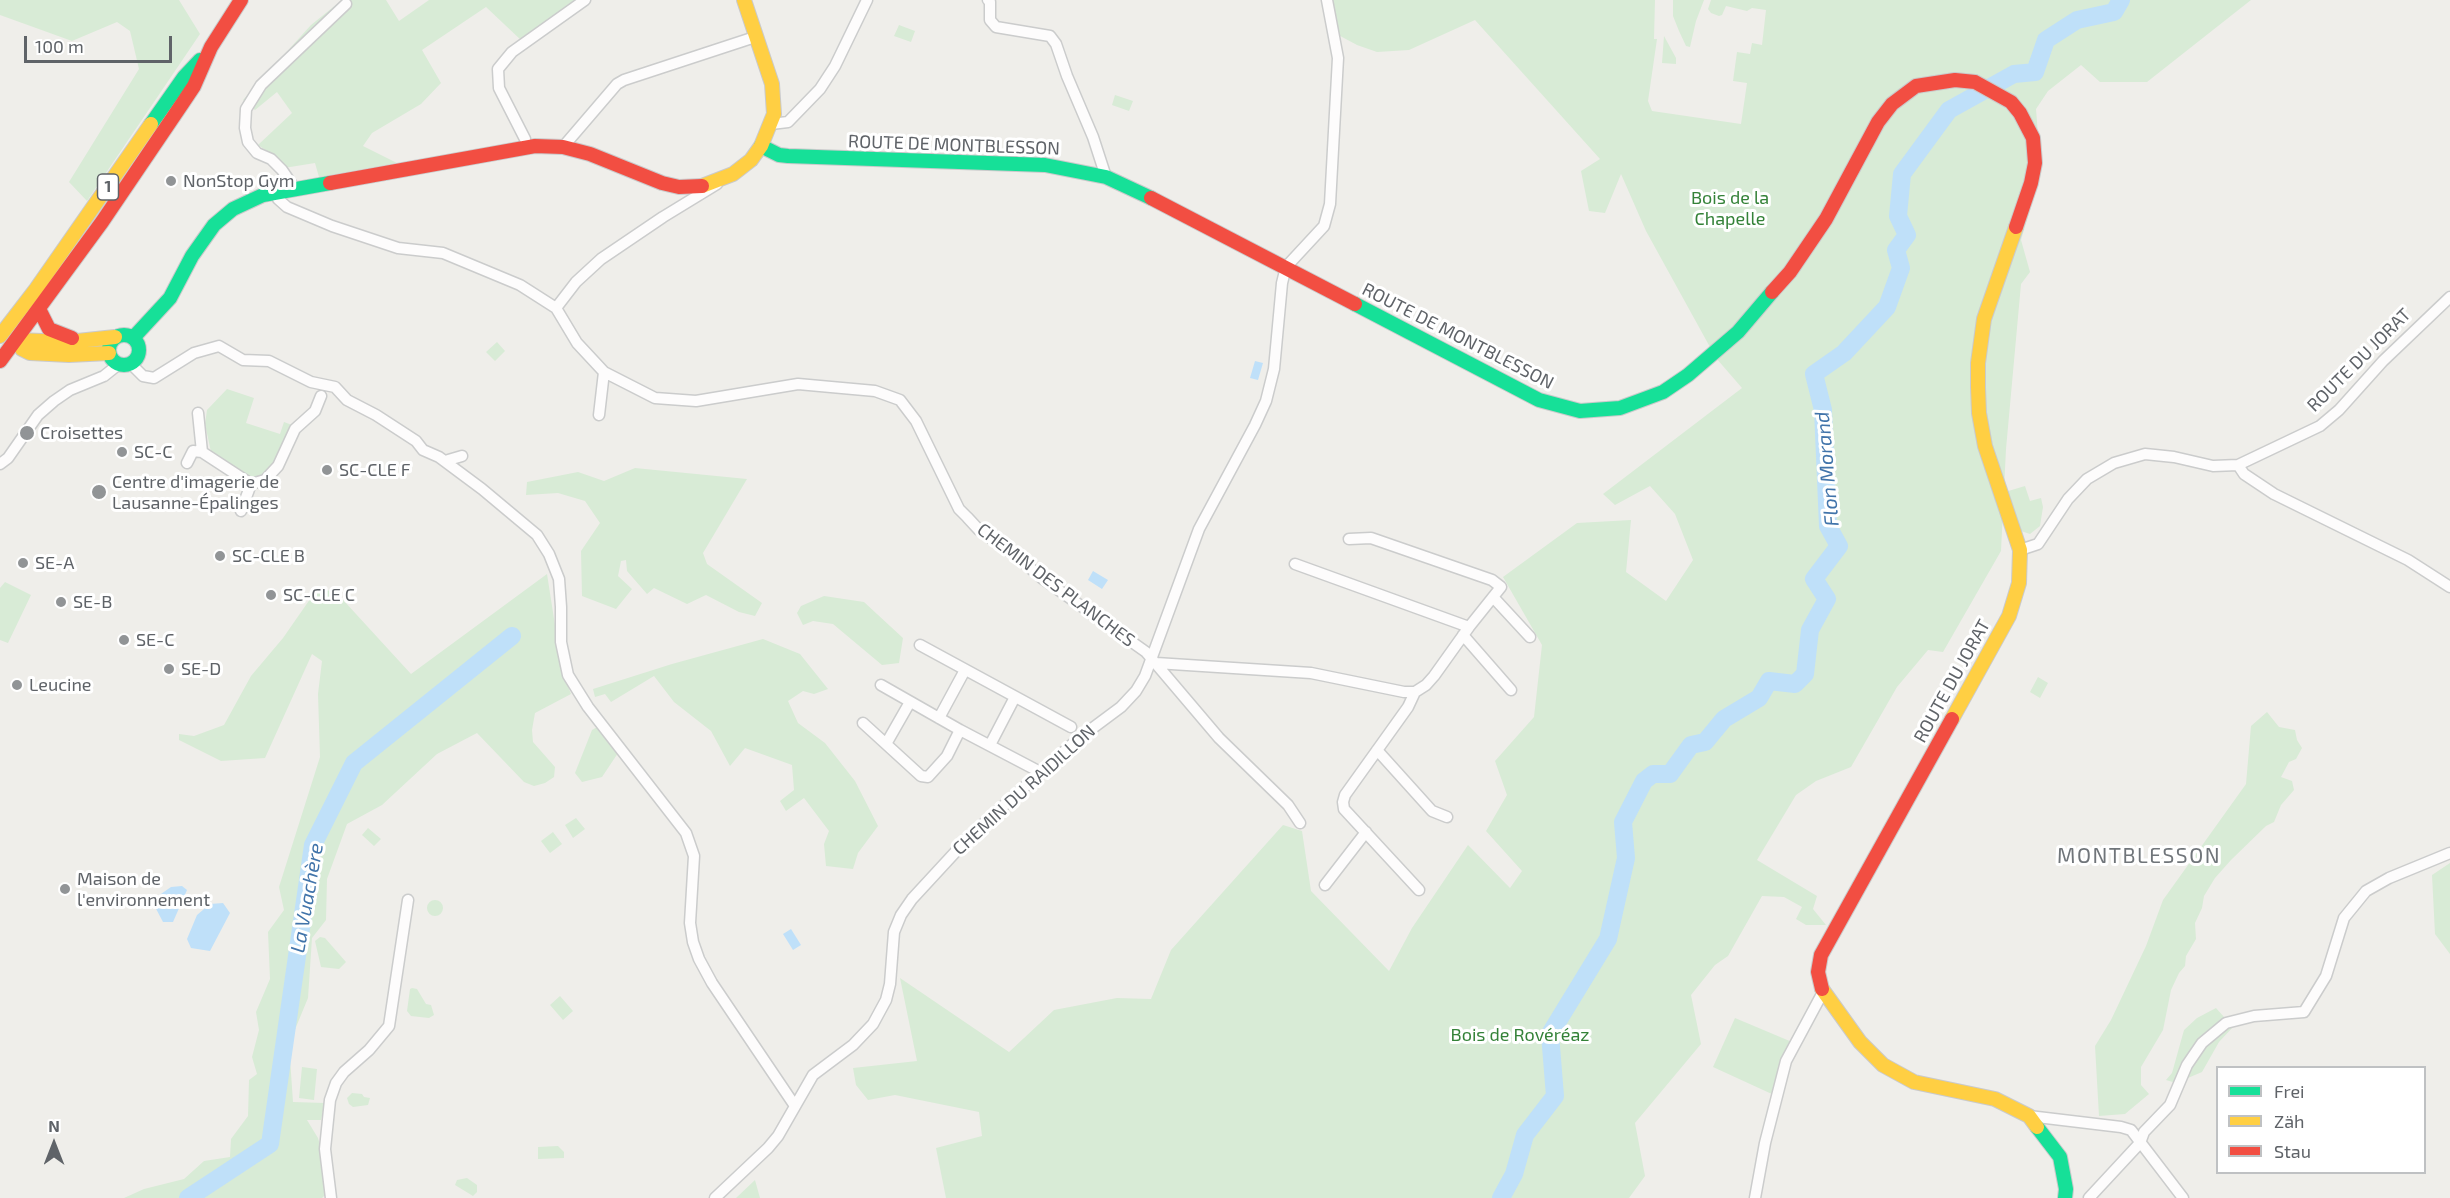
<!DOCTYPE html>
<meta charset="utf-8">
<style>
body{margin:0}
#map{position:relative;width:2450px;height:1198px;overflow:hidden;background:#efeeea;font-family:"Exo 2",sans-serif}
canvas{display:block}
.legend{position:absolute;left:2216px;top:1066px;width:210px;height:108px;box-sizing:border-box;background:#fff;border:2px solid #bfc1c3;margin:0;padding:8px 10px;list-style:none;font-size:18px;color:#5f6368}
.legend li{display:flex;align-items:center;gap:12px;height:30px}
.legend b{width:30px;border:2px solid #bfc1c3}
.north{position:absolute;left:24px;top:1114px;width:60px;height:60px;-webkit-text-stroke:4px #fff;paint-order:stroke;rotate:0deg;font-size:16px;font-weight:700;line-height:24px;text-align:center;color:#5f6368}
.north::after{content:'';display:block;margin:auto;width:21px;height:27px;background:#5f6368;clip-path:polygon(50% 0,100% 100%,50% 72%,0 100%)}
.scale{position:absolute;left:24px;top:36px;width:148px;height:27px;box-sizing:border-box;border:3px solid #5f6368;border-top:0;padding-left:8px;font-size:18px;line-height:21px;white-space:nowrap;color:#5f6368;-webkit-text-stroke:4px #fff;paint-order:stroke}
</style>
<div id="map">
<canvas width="2450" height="1198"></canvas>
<ul class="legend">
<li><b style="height:8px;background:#16e098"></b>Frei</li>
<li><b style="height:8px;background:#ffcf43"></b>Zäh</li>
<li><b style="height:8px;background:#f24e42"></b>Stau</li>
</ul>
<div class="north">N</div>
<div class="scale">100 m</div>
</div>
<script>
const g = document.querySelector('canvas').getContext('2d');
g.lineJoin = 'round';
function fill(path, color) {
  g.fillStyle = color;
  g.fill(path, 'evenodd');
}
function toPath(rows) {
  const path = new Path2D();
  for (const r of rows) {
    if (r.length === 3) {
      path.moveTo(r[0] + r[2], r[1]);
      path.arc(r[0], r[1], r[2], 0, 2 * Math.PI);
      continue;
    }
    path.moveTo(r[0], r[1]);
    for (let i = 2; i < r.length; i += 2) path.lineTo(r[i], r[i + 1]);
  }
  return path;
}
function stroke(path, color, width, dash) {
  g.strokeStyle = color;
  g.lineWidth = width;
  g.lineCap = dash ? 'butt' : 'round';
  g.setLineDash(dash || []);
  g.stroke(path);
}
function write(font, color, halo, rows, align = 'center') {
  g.font = font + ' "Exo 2",sans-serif';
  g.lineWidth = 6;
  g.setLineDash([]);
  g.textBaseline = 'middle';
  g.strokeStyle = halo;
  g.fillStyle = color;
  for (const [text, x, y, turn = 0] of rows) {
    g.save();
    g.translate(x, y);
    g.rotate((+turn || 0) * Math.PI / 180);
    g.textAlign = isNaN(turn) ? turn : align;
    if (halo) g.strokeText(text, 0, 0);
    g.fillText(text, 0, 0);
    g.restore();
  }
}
const green = toPath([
 [0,0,179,0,200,34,87,201,69,182,139,69,130,31,117,22,72,41,0,15],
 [342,0,386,0,399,21,429,0,582,0,522,41,486,7,422,50,441,83,421,104,372,133,363,146,397,163,319,177,315,163,284,168,273,155,258,145,292,113,277,92,255,110,243,100,311,25],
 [1327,0,1655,0,1654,39,1657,39,1648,101,1652,111,1741,124,1747,83,1733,81,1737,52,1750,54,1752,43,1762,45,1766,10,1752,8,1747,11,1726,6,1722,15,1719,16,1711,13,1708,9,1711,0,2251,0,2147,82,2100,82,2081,65,2048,91,2036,109,2041,173,2021,240,2030,272,2021,284,2006,449,2001,551,1943,652,1928,650,1897,687,1851,767,1816,781,1796,795,1757,860,1817,896,1813,909,1826,925,1806,925,1796,919,1802,907,1784,897,1762,896,1728,956,1715,965,1691,995,1701,1044,1635,1123,1645,1176,1629,1198,946,1198,936,1148,982,1136,979,1112,895,1095,868,1100,856,1085,853,1068,917,1061,900,978,1009,1052,1054,1010,1117,998,1151,999,1171,950,1283,825,1302,831,1311,891,1389,971,1412,928,1468,845,1510,888,1522,871,1486,831,1507,795,1495,761,1534,717,1542,645,1503,577,1577,523,1631,520,1626,572,1666,601,1693,560,1675,514,1650,486,1615,505,1603,494,1742,388,1716,358,1646,231,1621,174,1605,213,1589,211,1581,171,1600,159,1475,20,1409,50,1377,52,1357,45,1329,30],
 [1673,0,1704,0,1696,21,1690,47,1686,46,1679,31,1673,16],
 [899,25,915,31,911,42,894,36],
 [1664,36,1676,58,1676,64,1662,63],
 [1115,95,1133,101,1129,111,1112,105],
 [497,342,505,351,495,361,486,352],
 [227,389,254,398,246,423,280,434,284,422,292,425,279,458,261,478,251,477,211,452,205,424,207,410],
 [635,468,747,479,703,553,707,564,762,603,755,616,739,612,706,595,687,604,654,588,647,594,627,571,626,560,621,561,618,576,632,589,616,609,582,596,581,551,600,523,585,501,558,493,526,495,527,482,578,472,604,481],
 [2025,486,2030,501,2041,498,2043,507,2040,526,2030,534,2021,531,2005,492],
 [547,574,562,670,571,694,535,713,532,730,533,742,555,767,554,777,545,783,534,786,524,782,477,733,437,754,382,805,347,824,327,879,326,920,312,938,308,998,289,1044,293,1102,325,1103,321,1120,307,1120,318,1138,332,1188,322,1198,124,1198,144,1189,184,1179,204,1161,230,1157,231,1139,248,1116,249,1080,257,1074,252,1057,259,1030,256,1012,270,979,268,932,284,910,279,887,320,757,318,694,322,661,312,654,265,758,221,761,179,740,179,734,194,736,224,725,251,676,283,638,315,592,334,590,411,674],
 [5,582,31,595,8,643,0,640,0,588],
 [824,596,864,602,903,638,899,663,882,665,833,624,813,621,803,625,797,613,801,606],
 [763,639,800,654,828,689,814,694,803,691,788,701,798,723,825,743,855,781,878,826,858,853,853,869,826,866,824,844,829,831,804,798,786,811,780,801,794,790,792,765,745,748,730,766,711,731,674,702,654,676,611,702,605,694,595,697,593,689,672,664],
 [2038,677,2048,683,2040,698,2030,692],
 [2267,712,2279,727,2295,730,2297,740,2302,748,2296,759,2289,762,2281,777,2292,781,2294,790,2281,805,2274,822,2266,826,2231,860,2215,878,2204,896,2202,908,2195,923,2196,939,2186,956,2185,966,2179,973,2171,990,2163,1030,2141,1067,2141,1085,2149,1094,2125,1114,2099,1116,2095,1046,2111,1020,2146,946,2163,900,2246,784,2251,726],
 [599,726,618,753,602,777,582,782,575,773,592,730],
 [576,818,585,829,573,838,565,825],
 [368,828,381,839,374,846,362,835],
 [553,832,562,844,550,853,541,841],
 [2450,863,2450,954,2435,934,2432,875],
 [435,908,8],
 [320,937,325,938,346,962,339,969,321,967,315,941],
 [412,988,417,989,426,1004,431,1005,434,1015,429,1018,411,1016,407,1011,410,989],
 [560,996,573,1011,563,1020,550,1005],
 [2216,1008,2233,1027,2219,1042,2202,1072,2176,1083,2166,1080,2172,1073,2184,1030,2197,1018],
 [1735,1018,1792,1042,1774,1095,1713,1067],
 [302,1067,317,1069,314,1100,299,1098],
 [352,1093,362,1094,364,1097,370,1098,368,1105,353,1107,349,1104,347,1098],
 [558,1146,564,1152,564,1158,538,1159,538,1147],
 [467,1178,477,1185,477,1192,473,1196,455,1185,457,1180],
 [755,1180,760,1198,736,1198]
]);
const water = toPath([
 [1255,361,1263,363,1258,380,1250,378],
 [1093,571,1108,580,1102,589,1088,580],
 [182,886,187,890,173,922,163,922,154,905,158,896,171,887],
 [223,903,230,913,210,951,191,948,187,939,197,915,210,904],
 [791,929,801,945,793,950,783,934]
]);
const river = toPath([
 [188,1198,270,1144,313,845,354,763,512,636],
 [1501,1198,1514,1174,1525,1135,1555,1096,1550,1034,1608,939,1626,858,1623,822,1644,781,1653,774,1670,774,1691,745,1705,742,1724,719,1759,698,1769,681,1795,684,1805,674,1810,630,1827,599,1814,579,1839,546,1828,526,1823,410,1814,374,1844,353,1887,307,1901,268,1896,250,1907,235,1898,216,1902,174,1949,110,2014,74,2035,72,2046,40,2077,20,2114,12,2121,0]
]);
const street = toPath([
 [988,0,990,2,990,20,996,27,1050,36,1056,44,1067,76,1093,137,1106,177],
 [771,124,788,122,820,89,835,66,867,0],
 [525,139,499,88,498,69,512,52,585,0],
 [563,147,617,84,624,80,755,37],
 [295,189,282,170,271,159,257,153,248,142,245,128,246,109,261,85,346,4],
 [276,192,278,199,287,207,332,226,398,248,443,253,520,285,556,308,577,343,604,372,655,398,696,401,798,384,875,391,900,400,916,421,959,509,967,517,979,530,1015,555,1043,579,1146,652,1219,738,1288,805,1300,823],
 [556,308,576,282,601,259,663,217,717,184],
 [130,363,143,376,154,378,194,353,219,346,243,360,269,361,311,382,335,387,347,400,376,415,416,441,423,450,439,457,482,489,537,535,549,554,559,579,561,607,561,642,568,675,588,707,686,833,694,856,690,923,693,942,699,959,712,983,795,1106],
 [198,413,202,452,251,484,265,480,278,466,295,429,315,411,321,396],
 [599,415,604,372],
 [445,461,462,456],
 [187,463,193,451,202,452],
 [0,464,8,458,38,415,54,401,70,390,104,376,119,364],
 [2238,465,2244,474,2274,494,2408,560,2450,587],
 [241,511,251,484],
 [2020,550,2038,544,2068,499,2087,479,2114,463,2145,454,2174,457,2213,466,2238,465,2320,426,2339,410,2383,361,2450,297],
 [1295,564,1469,627],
 [1493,597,1530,637],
 [1463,635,1511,690],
 [920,645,1071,727],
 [1156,663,1311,673,1404,692,1415,692,1426,685,1434,676,1469,627,1501,587,1492,580,1371,538,1349,539],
 [881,685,960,730,1042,773],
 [1415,692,1408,707,1345,795,1343,802,1344,809,1419,890],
 [939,718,965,670],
 [863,723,921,776,928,777,947,756,960,730],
 [886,744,910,702],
 [990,745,1015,697],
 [1377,750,1432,811,1447,817],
 [1325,885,1366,832],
 [2029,1116,2121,1127,2131,1130,2183,1198],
 [331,1198,325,1149,330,1100,336,1083,344,1072,369,1050,389,1026,408,900],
 [715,1198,768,1148,778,1136,813,1075,853,1045,873,1024,886,1000,890,984,894,932,901,915,912,899,972,834,1078,739,1121,707,1136,691,1145,676,1199,529,1255,425,1266,401,1274,369,1282,283,1286,267,1324,226,1330,204,1338,58,1327,0],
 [1755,1198,1765,1143,1786,1061,1823,992],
 [2089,1198,2140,1143,2144,1132,2170,1105,2187,1065,2202,1043,2226,1023,2254,1016,2304,1012,2326,976,2344,918,2366,891,2389,878,2450,853]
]);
const fast = toPath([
 [151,124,184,77,200,60],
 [761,146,779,155,788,156,1045,165,1106,177,1151,198],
 [1355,304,1539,400,1580,411,1620,408,1663,392,1688,375,1738,332,1772,292],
 [124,350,15],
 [133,338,170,298,192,256,214,225,233,209,263,195,330,183],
 [2037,1127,2060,1157,2066,1189,2065,1198]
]);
const slow = toPath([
 [702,186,733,174,751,160,761,146,774,114,772,84,744,0],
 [0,336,36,289,151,124],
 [17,340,22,349,30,353,69,355,109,353],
 [17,340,68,342,115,337],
 [1952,719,2009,616,2019,583,2020,550,1985,446,1979,413,1978,387,1978,363,1984,319,2016,227],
 [1822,989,1860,1042,1883,1065,1914,1082,1995,1099,2029,1116,2037,1127]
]);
const jam = toPath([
 [330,183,535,146,563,147,590,154,662,183,679,187,702,186],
 [1151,198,1355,304],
 [1772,292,1790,272,1826,219,1878,122,1892,104,1916,86,1955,80,1975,82,2011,102,2020,113,2033,138,2035,163,2031,183,2016,227],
 [39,309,49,329,72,338],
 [0,361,102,222,182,104,194,86,211,47,241,0],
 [1822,989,1818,972,1821,955,1952,719]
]);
const markers = [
 [171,181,6,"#919496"],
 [27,433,8,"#919496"],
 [122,452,6,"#919496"],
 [327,470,6,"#919496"],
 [99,492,8,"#919496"],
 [220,556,6,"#919496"],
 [23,563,6,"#919496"],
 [271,595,6,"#919496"],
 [61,602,6,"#919496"],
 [124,640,6,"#919496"],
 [169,669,6,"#919496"],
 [17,685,6,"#919496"],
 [65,889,6,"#919496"]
];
const shields = [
 [108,187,21]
];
const shieldNames = [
 ["1",108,187]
];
const streetNames = [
 ["ROUTE DE MONTBLESSON",954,145,2],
 ["ROUTE DE MONTBLESSON",1458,336,27],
 ["ROUTE DU JORAT",2359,360,-45],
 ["CHEMIN DES PLANCHES",1056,585,37],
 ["ROUTE DU JORAT",1952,681,-61],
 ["CHEMIN DU RAIDILLON",1024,790,-42]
];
const poiNames = [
 ["NonStop Gym",183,181],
 ["Croisettes",40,433],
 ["SC-C",134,452],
 ["SC-CLE F",339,470],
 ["Centre d'imagerie de",112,482],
 ["Lausanne-Épalinges",112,503],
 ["SC-CLE B",232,556],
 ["SE-A",35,563],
 ["SC-CLE C",283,595],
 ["SE-B",73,602],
 ["SE-C",136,640],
 ["SE-D",181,669],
 ["Leucine",29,685],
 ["Maison de",77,879],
 ["l'environnement",77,900]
];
const parkNames = [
 ["Bois de la",1730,198],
 ["Chapelle",1730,219],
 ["Bois de Rovéréaz",1520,1035]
];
const waterNames = [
 ["Flon Morand",1827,469,-95],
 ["La Vuachère",307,898,-80]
];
const quarterNames = [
 ["MONTBLESSON",2139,856]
];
fill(green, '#d8ebd6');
fill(water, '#bfe0f9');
stroke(river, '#bfe0f9', 18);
stroke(street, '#cbcccc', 13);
stroke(fast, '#cacacb', 16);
stroke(slow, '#cacacb', 16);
stroke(jam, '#cacacb', 16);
stroke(street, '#fdfcfc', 10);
stroke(fast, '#16e098', 14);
stroke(slow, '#ffcf43', 14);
stroke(jam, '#f24e42', 14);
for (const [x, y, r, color] of markers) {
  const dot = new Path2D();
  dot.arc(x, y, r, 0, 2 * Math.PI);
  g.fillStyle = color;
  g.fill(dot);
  stroke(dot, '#fff', 2);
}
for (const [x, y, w] of shields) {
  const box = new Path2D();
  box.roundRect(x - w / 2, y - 13, w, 26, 4.5);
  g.fillStyle = '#fff';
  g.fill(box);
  stroke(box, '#5f6368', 1.5);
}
write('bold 16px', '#5f6368', null, shieldNames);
write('18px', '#5f6368', '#fff', streetNames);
write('18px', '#5f6368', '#fff', poiNames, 'left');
write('18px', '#348238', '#fff', parkNames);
write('italic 20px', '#4174aa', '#fff', waterNames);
g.letterSpacing = '1.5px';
write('21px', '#70757a', '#fff', quarterNames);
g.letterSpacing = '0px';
</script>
